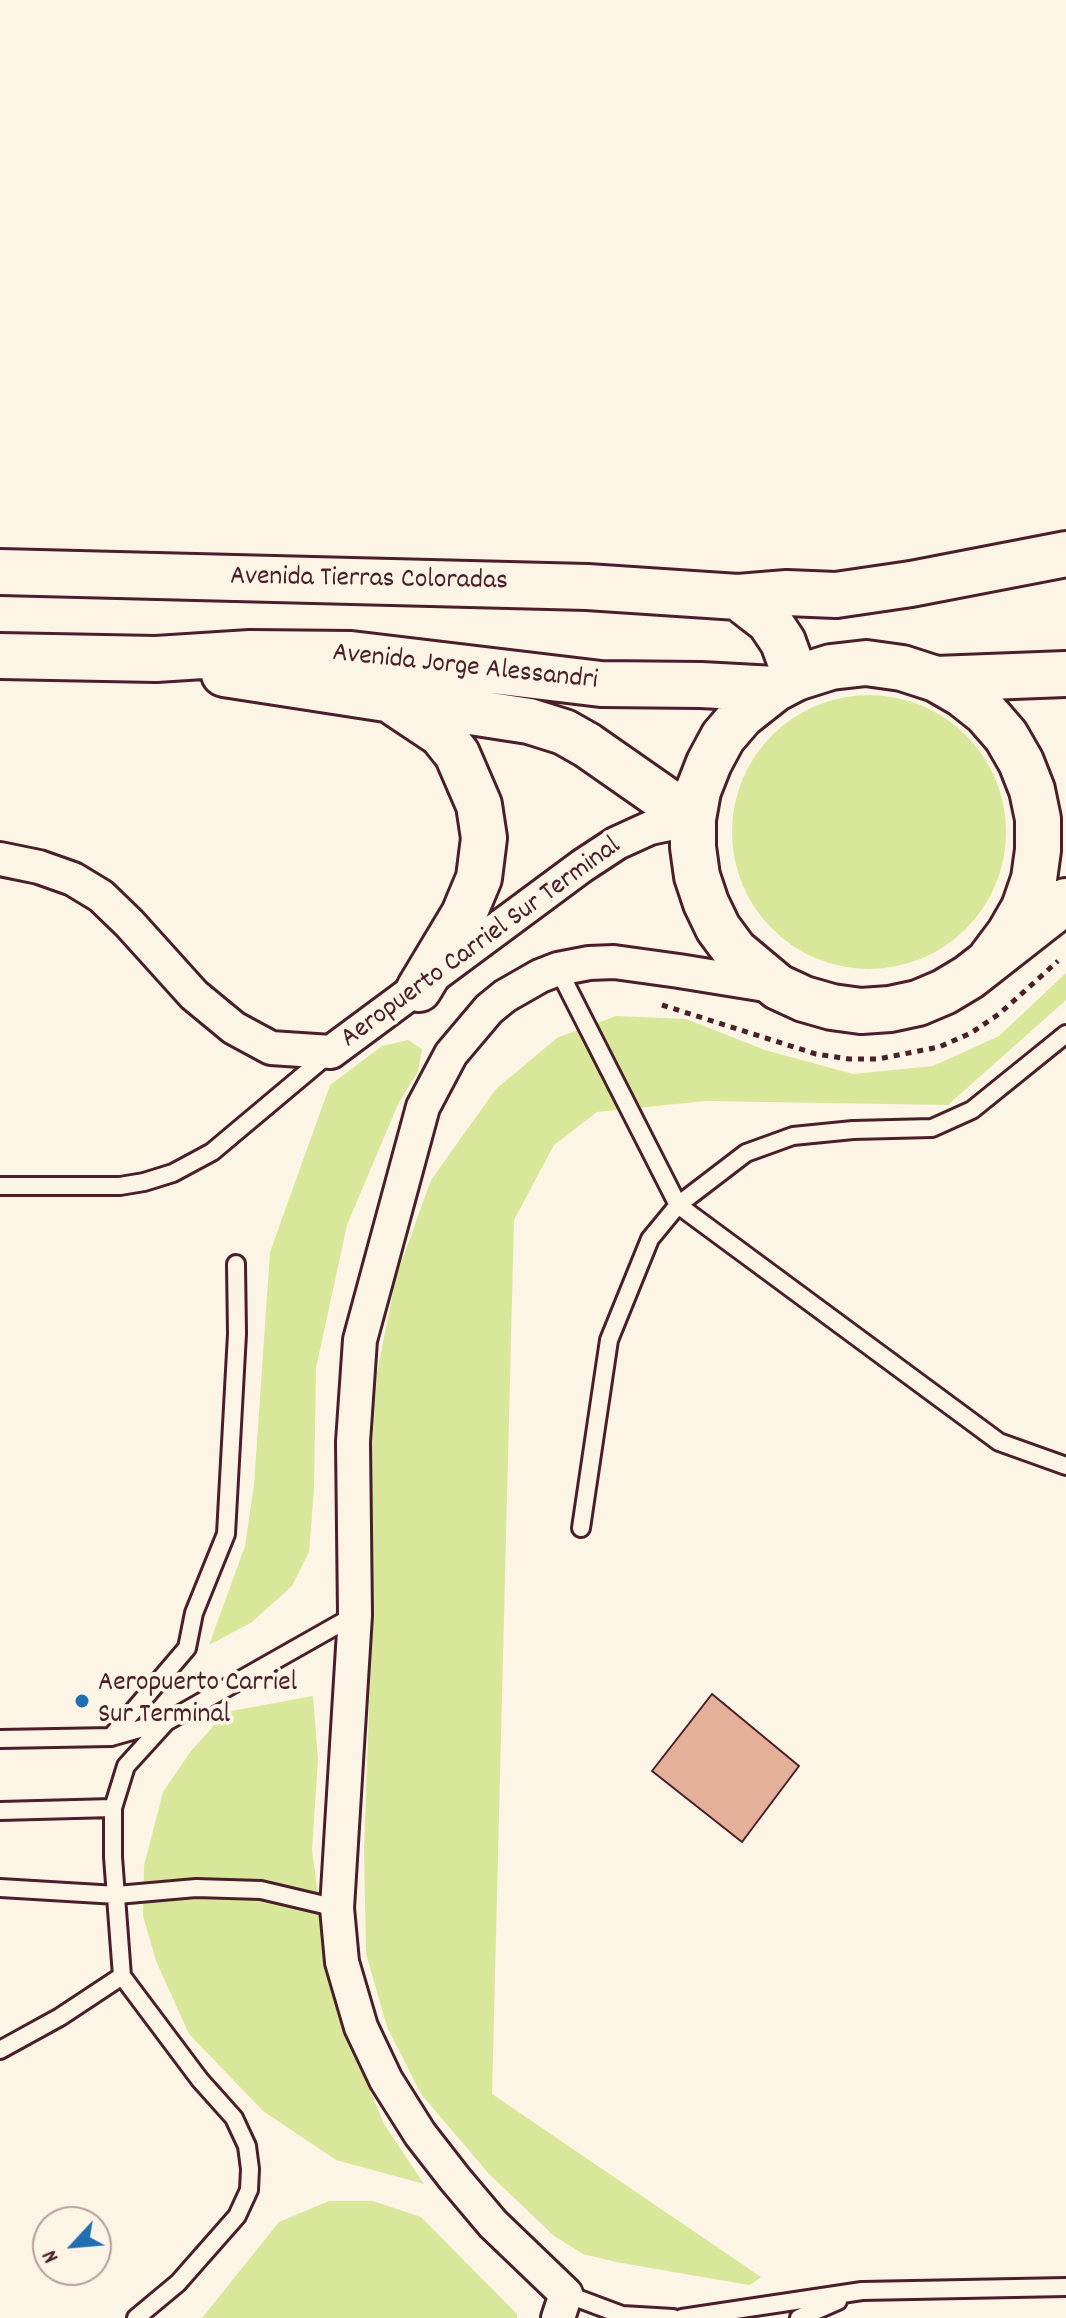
<!DOCTYPE html>
<style>
body{margin:0}
#map{position:relative;width:1066px;height:2318px;overflow:hidden;background:#fcf5e5;font-family:Dekko,sans-serif}
canvas{display:block}
.north{position:absolute;left:32px;top:2206px;width:80px;height:80px;box-sizing:border-box;background:#fcf5e5;border:2px solid #b59f9b;border-radius:50%;rotate:244deg;font-size:22px;font-weight:700;line-height:32px;text-align:center;color:#4a1f2b}
.north::after{content:'';display:block;margin:auto;width:28px;height:36px;background:#1f6fb2;clip-path:polygon(50% 0,100% 100%,50% 72%,0 100%)}
</style>
<div id="map">
<canvas width="1066" height="2318"></canvas>
<div class="north">N</div>
</div>
<script>
const g = document.querySelector('canvas').getContext('2d');
g.lineJoin = 'round';
function fill(path, color) {
  g.fillStyle = color;
  g.fill(path, 'evenodd');
}
function toPath(rows) {
  const path = new Path2D();
  for (const r of rows) {
    if (r.length === 3) {
      path.moveTo(r[0] + r[2], r[1]);
      path.arc(r[0], r[1], r[2], 0, 2 * Math.PI);
      continue;
    }
    path.moveTo(r[0], r[1]);
    for (let i = 2; i < r.length; i += 2) path.lineTo(r[i], r[i + 1]);
  }
  return path;
}
function stroke(path, color, width, dash) {
  g.strokeStyle = color;
  g.lineWidth = width;
  g.lineCap = dash ? 'butt' : 'round';
  g.setLineDash(dash || []);
  g.stroke(path);
}
function write(font, color, halo, rows, align = 'center') {
  g.font = font + ' Dekko,sans-serif';
  g.lineWidth = 8;
  g.setLineDash([]);
  g.textBaseline = 'middle';
  g.strokeStyle = halo;
  g.fillStyle = color;
  for (const [text, x, y, turn = 0] of rows) {
    g.save();
    g.translate(x, y);
    g.rotate((+turn || 0) * Math.PI / 180);
    g.textAlign = isNaN(turn) ? turn : align;
    if (halo) g.strokeText(text, 0, 0);
    g.fillText(text, 0, 0);
    g.restore();
  }
}
const green = toPath([
 [869,832,137],
 [1066,973,1066,1000,948,1105,706,1101,597,1112,554,1145,514,1220,492,2094,761,2277,750,2285,743,2284,616,2262,583,2254,554,2236,489,2174,421,2094,387,2027,366,1954,364,1851,372,1622,368,1507,377,1373,396,1277,431,1180,496,1089,557,1038,616,1016,686,1019,765,1050,853,1074,933,1066,999,1036],
 [408,1040,422,1049,418,1072,399,1102,347,1225,316,1368,314,1490,309,1552,292,1586,252,1622,209,1645,245,1546,254,1485,270,1252,330,1085,382,1046],
 [313,1696,318,1760,312,1851,328,1962,348,2038,384,2124,424,2184,336,2160,263,2111,189,2034,156,1961,143,1916,144,1866,163,1792,191,1751,226,1712],
 [329,2201,373,2201,421,2217,517,2314,517,2318,202,2318,279,2222]
]);
const building = toPath([
 [712,1694,799,1766,742,1842,652,1771,712,1694]
]);
const path = toPath([
 [662,1005,816,1054,849,1059,878,1059,939,1047,971,1033,999,1014,1058,961]
]);
const lane = toPath([
 [558,969,678,1205,999,1442,1066,1466],
 [0,1186,120,1186,144,1182,173,1173,212,1152,330,1053],
 [581,1528,609,1340,650,1239,678,1205,746,1153,793,1136,853,1130,932,1128,972,1110,1066,1034],
 [111,1737,187,1648,194,1613,226,1534,237,1334,236,1264],
 [0,1739,111,1737,164,1722],
 [0,1811,113,1808],
 [0,1888,117,1895,196,1888,261,1890,337,1908],
 [0,2050,60,2017,122,1976],
 [566,2294,622,2315,673,2318],
 [136,2318,178,2283,237,2216,249,2190,250,2169,247,2146,234,2118,200,2080,122,1976,113,1857,113,1808,126,1766,166,1722,355,1615],
 [682,2318,862,2291,1066,2287],
 [799,2318,838,2301]
]);
const street = toPath([
 [0,859,39,867,73,879,101,896,129,923,194,995,234,1028,271,1048,331,1052,582,866,617,843,650,828,693,819],
 [558,2318,566,2294,493,2224,455,2179,420,2134,386,2080,361,2027,342,1962,337,1908,355,1615,353,1442,360,1340,423,1107,451,1054,489,1009,505,996,540,976,558,969,589,963,614,962,679,971,778,987]
]);
const secondary = toPath([
 [0,572,587,587,738,597,787,593,836,595,911,584,1066,554],
 [738,597,769,621,783,642,796,678]
]);
const highway = toPath([
 [0,656,156,659,250,653,351,654,601,684,701,685,775,689],
 [224,674,529,721,564,732,587,745,693,819],
 [936,679,1066,674],
 [396,704,441,734,457,754,479,805,484,838,479,878,464,914,419,989],
 [991,958,1009,934,1024,908,1034,879,1038,850,1038,819,1032,790,1021,762,1006,736,986,713,962,694,936,679,902,668,866,663,831,667,796,678,775,689,742,715,723,737,709,763,698,791,693,819,693,847,697,876,706,903,718,928,735,951,778,987,804,999,832,1007,861,1011,890,1009,918,1003,944,992,969,977,1066,901]
]);
const markers = [
 [82,1701,8,"#1f6fb2"]
];
const streetNames = [
 ["Avenida Tierras Coloradas",369,581,1],
 ["Avenida Jorge Alessandri",465,669,6],
 ["Aeropuerto Carriel Sur Terminal",482,944,-36]
];
const poiNames = [
 ["Aeropuerto Carriel",98,1685],
 ["Sur Terminal",98,1717]
];
fill(green, '#d9e79a');
fill(building, '#e5b099');
stroke(building, '#4a1f2b', 2);
stroke(lane, '#4a1f2b', 22);
stroke(street, '#4a1f2b', 38);
stroke(secondary, '#4a1f2b', 50);
stroke(highway, '#4a1f2b', 50);
stroke(path, '#4a1f2b', 5, [6, 6]);
stroke(lane, '#fcf5e5', 16);
stroke(street, '#fcf5e5', 32);
stroke(secondary, '#fcf5e5', 44);
stroke(highway, '#fcf5e5', 44);
for (const [x, y, r, color] of markers) {
  const dot = new Path2D();
  dot.arc(x, y, r, 0, 2 * Math.PI);
  g.fillStyle = color;
  g.fill(dot);
  stroke(dot, '#fcf5e5', 3);
}
write('28px', '#4a1f2b', '#fcf5e5', streetNames);
write('28px', '#4a1f2b', '#fcf5e5', poiNames, 'left');
</script>
